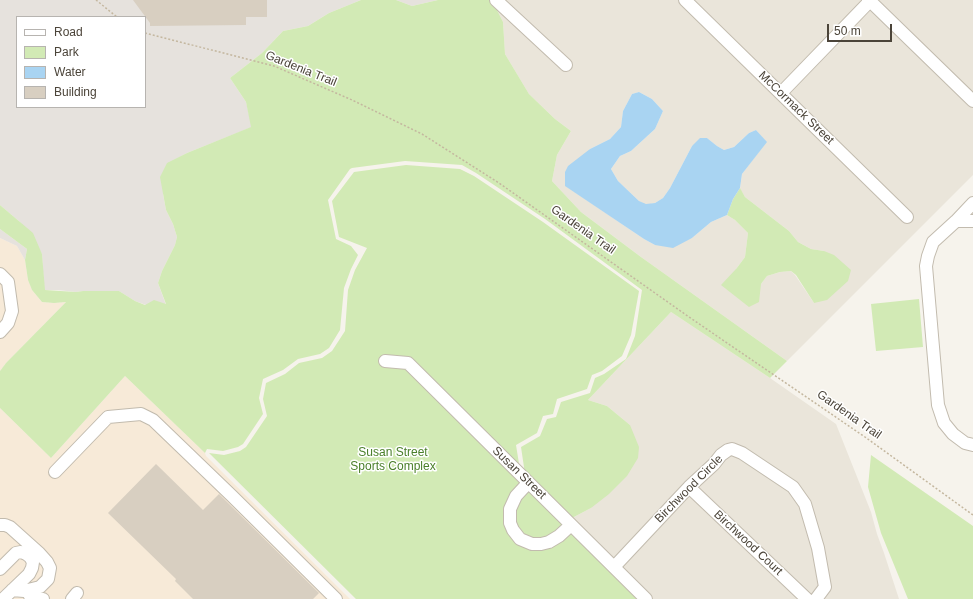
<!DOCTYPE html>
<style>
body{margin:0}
#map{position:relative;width:973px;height:599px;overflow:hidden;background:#f6f3ec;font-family:Helvetica,sans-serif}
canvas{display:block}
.legend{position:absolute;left:16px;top:16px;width:130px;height:92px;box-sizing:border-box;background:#fff;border:1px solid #b7b4b0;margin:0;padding:5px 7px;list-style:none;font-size:12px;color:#4b4439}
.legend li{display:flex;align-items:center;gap:8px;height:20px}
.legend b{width:20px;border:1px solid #b7b4b0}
.scale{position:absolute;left:827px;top:24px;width:65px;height:18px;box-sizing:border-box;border:2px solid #4b4439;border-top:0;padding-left:5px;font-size:12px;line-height:14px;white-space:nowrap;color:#4b4439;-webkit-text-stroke:3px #fff;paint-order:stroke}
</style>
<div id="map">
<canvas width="973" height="599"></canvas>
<ul class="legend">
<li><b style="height:5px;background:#fff"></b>Road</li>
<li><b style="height:11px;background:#d2eab5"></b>Park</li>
<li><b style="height:11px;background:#a9d4f2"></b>Water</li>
<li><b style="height:11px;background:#d8cfc1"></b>Building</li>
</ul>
<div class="scale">50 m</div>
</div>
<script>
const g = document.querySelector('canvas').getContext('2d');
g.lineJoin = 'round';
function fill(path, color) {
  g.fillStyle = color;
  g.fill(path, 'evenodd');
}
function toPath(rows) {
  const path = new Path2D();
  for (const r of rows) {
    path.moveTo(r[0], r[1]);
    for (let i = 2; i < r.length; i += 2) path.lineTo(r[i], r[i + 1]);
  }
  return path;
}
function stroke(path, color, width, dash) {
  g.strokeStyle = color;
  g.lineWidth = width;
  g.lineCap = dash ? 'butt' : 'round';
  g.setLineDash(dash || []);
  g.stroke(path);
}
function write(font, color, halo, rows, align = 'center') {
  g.font = font + ' Helvetica,sans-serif';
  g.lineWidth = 3;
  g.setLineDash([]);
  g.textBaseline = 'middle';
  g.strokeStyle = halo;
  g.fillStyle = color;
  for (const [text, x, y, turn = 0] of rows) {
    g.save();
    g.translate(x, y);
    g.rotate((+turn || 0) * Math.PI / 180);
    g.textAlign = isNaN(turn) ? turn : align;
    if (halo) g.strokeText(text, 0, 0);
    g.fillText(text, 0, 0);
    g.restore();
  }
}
const residential = toPath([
 [492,0,973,0,973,175,787,361,641,257,581,212,552,181,557,155,571,131,555,119,529,94,505,54,503,22],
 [639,92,652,99,663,111,655,129,631,151,620,156,611,169,618,181,639,201,646,205,655,203,663,198,670,188,692,146,707,138,717,146,724,150,734,147,749,133,756,130,766,142,742,174,740,189,745,197,789,231,798,242,811,249,824,251,814,303,795,275,791,271,780,272,767,276,761,284,736,269,745,257,748,233,735,220,727,215,711,222,692,238,655,245,644,239,566,186,590,149,610,139,621,127,623,111,632,94],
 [671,312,770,378,836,424,871,512,877,534,884,553,899,599,649,599,572,518,591,508,630,425,607,406,588,400]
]);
const commercial = toPath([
 [0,238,17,246,25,260,28,280,32,290,42,302,54,303,66,302,6,363,0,371],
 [125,376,205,453,206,456,350,599,0,599,0,408,51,458]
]);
const industrial = toPath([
 [0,0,361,0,329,13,308,26,283,31,262,53,230,78,246,102,252,127,187,153,167,164,163,194,166,210,173,224,177,237,175,245,162,271,158,283,166,305,146,305,135,301,119,291,83,291,76,292,58,290,44,290,42,254,20,222,0,205],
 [17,17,145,17,145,107,17,107],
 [396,0,438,0,412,6],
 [0,229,27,249,25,260,17,246,0,238]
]);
const green = toPath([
 [361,0,396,0,412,6,438,0,492,0,503,22,505,54,529,94,555,119,571,131,557,155,552,181,581,212,641,257,787,361,770,378,671,312,588,400,607,406,630,425,639,447,638,458,627,476,609,494,591,508,572,518,525,474,521,447,540,436,547,419,556,417,561,402,590,393,595,378,604,374,626,359,635,336,642,290,545,219,476,173,462,165,405,161,352,168,350,169,328,200,336,239,351,246,358,255,351,269,344,288,340,330,329,348,320,354,298,359,283,370,263,379,259,398,263,414,243,444,238,447,223,451,207,449,205,453,125,376,51,458,0,408,0,371,6,363,66,302,54,303,42,302,32,290,28,280,25,260,27,249,0,229,0,205,33,233,42,254,45,290,76,292,83,291,119,291,135,301,145,305,154,300,166,304,158,283,162,271,175,245,177,237,173,224,166,210,160,177,167,163,187,153,251,127,246,102,230,78,262,53,283,31,308,26,329,13],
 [406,165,460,169,474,176,543,222,639,291,631,335,622,356,602,371,592,375,587,389,557,399,553,414,543,416,537,433,516,445,521,476,637,590,637,599,356,599,209,453,224,455,240,451,246,447,267,416,263,399,266,383,285,374,299,363,322,358,332,351,345,331,348,290,355,270,367,248,339,237,332,201,354,172],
 [740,188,745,197,789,231,798,242,811,249,824,251,834,255,851,270,848,281,827,300,814,303,796,275,791,271,780,272,767,276,761,284,759,302,749,307,721,285,736,269,745,257,748,233,735,220,727,215,733,199],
 [919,299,923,347,876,351,871,304],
 [871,455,973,526,973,599,908,599,881,533,868,487]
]);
const water = toPath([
 [639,92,652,99,663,111,655,129,631,151,620,156,611,169,618,181,639,201,646,204,655,203,663,198,670,188,692,146,700,138,707,138,717,146,724,150,734,147,749,133,756,130,767,142,742,174,740,188,733,199,727,215,711,222,692,238,673,248,655,245,644,239,565,186,565,172,568,166,590,149,610,139,621,127,623,111,632,94]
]);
const building = toPath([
 [133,0,267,0,267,17,246,17,246,25,150,26,150,23],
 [156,464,203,510,219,494,319,593,313,599,193,599,175,581,176,579,108,513]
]);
const path = toPath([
 [96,0,117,17],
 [145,33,274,66,352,100,422,134,499,183,689,317,865,437,973,515]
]);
const minor = toPath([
 [496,0,566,65],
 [685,0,907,217],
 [869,0,973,101],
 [781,93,868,3,868,0],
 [956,221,973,203],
 [973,221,956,221,933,242,928,256,926,266,938,405,944,423,953,434,965,443,973,445],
 [0,274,8,282,12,311,8,323,0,332],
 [385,361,408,363,646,599],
 [55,472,108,417,141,414,153,420,232,496,336,599],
 [528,483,516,496,510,509,510,523,513,530,520,539,532,544,541,544,549,542,559,536,571,525],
 [689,487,807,599],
 [0,525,5,525,10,527,39,553,47,562,50,568,48,579,40,587,24,591,12,590],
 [614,567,689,487,714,464,721,455,728,450,732,449,742,453,793,487,805,504,818,548,825,587,816,599],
 [0,569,16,553,21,552,26,554,30,557,33,562,32,568,29,574,3,599],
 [27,590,31,598,43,599],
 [72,599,77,593]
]);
const streetNames = [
 ["Gardenia Trail",301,69,22],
 ["McCormack Street",796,108,44],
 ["Gardenia Trail",583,230,35],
 ["Gardenia Trail",849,415,35],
 ["Susan Street",519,473,44],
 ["Birchwood Circle",689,489,-45],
 ["Birchwood Court",748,543,43]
];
const parkNames = [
 ["Susan Street",393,453],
 ["Sports Complex",393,467]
];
fill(residential, '#eae5da');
fill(commercial, '#f7ead8');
fill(industrial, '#e6e2dd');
fill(green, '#d2eab5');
fill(water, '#a9d4f2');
fill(building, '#d8cfc1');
stroke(minor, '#c2bbae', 14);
stroke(path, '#c4b79f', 1.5, [2, 2]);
stroke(minor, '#fff', 12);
write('12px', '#4b4439', '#fff', streetNames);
write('12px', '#4a7f2a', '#fff', parkNames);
</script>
